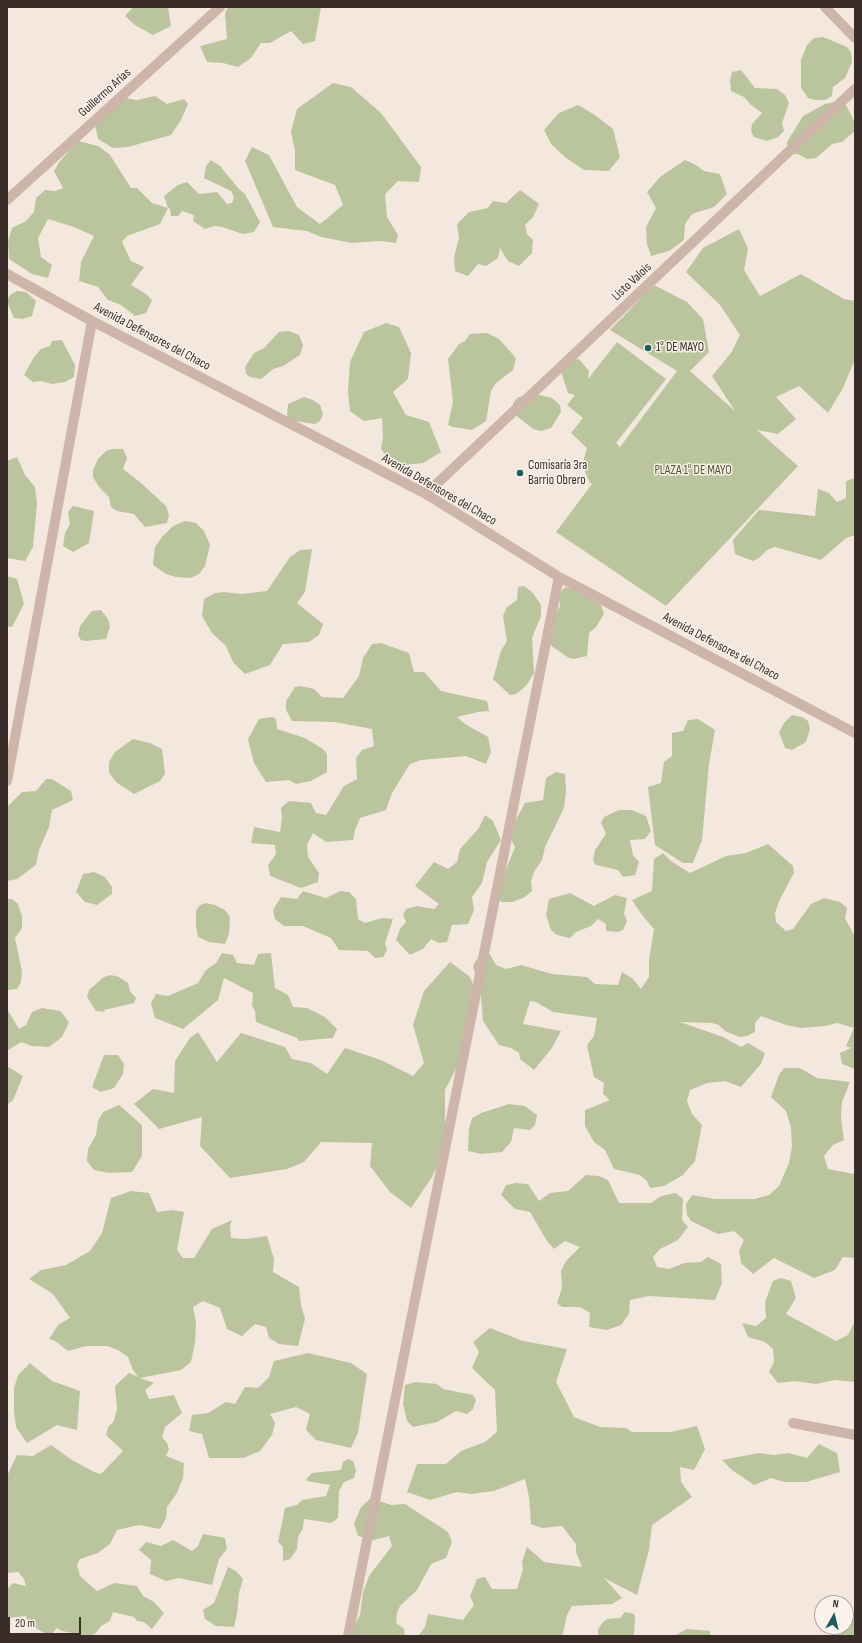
<!DOCTYPE html>
<meta charset="utf-8">
<style>
body{margin:0}
#map{position:relative;width:862px;height:1643px;overflow:hidden;background:#f4e8de;font-family:"Sofia Sans Condensed",sans-serif}
canvas{display:block}
.frame{position:absolute;inset:0;border:8px solid #3a2d29;pointer-events:none}
.north{position:absolute;left:814px;top:1595px;width:40px;height:40px;box-sizing:border-box;background:#fbf2eb;border:1px solid #aea39d;border-radius:50%;rotate:8deg;font-size:11px;font-weight:700;line-height:16px;text-align:center;color:#3a2d29}
.north::after{content:'';display:block;margin:auto;width:14px;height:18px;background:#1c5e5c;clip-path:polygon(50% 0,100% 100%,50% 72%,0 100%)}
.scale{position:absolute;left:8px;top:1617px;width:73px;height:18px;box-sizing:border-box;border:2px solid #3a2d29;border-top:0;padding-left:5px;font-size:12px;line-height:14px;white-space:nowrap;color:#3a2d29;-webkit-text-stroke:3px #fbf2eb;paint-order:stroke}
</style>
<div id="map">
<canvas width="862" height="1643"></canvas>
<div class="frame"></div>
<div class="north">N</div>
<div class="scale">20 m</div>
</div>
<script>
const g = document.querySelector('canvas').getContext('2d');
g.lineJoin = 'round';
function fill(path, color) {
  g.fillStyle = color;
  g.fill(path, 'evenodd');
}
function toPath(rows) {
  const path = new Path2D();
  for (const r of rows) {
    path.moveTo(r[0], r[1]);
    for (let i = 2; i < r.length; i += 2) path.lineTo(r[i], r[i + 1]);
  }
  return path;
}
function stroke(path, color, width, dash) {
  g.strokeStyle = color;
  g.lineWidth = width;
  g.lineCap = dash ? 'butt' : 'round';
  g.setLineDash(dash || []);
  g.stroke(path);
}
function write(font, color, halo, rows, align = 'center') {
  g.font = font + ' "Sofia Sans Condensed",sans-serif';
  g.lineWidth = 3;
  g.setLineDash([]);
  g.textBaseline = 'middle';
  g.strokeStyle = halo;
  g.fillStyle = color;
  for (const [text, x, y, turn = 0] of rows) {
    g.save();
    g.translate(x, y);
    g.rotate((+turn || 0) * Math.PI / 180);
    g.textAlign = isNaN(turn) ? turn : align;
    if (halo) g.strokeText(text, 0, 0);
    g.fillText(text, 0, 0);
    g.restore();
  }
}
const green = toPath([
 [133,7,168,7,171,26,153,35,135,25,125,16],
 [228,7,321,7,315,41,303,44,291,31,270,43,261,43,251,58,238,67,223,63,207,62,200,46,227,39,225,13],
 [823,37,847,47,851,52,852,62,845,78,833,87,832,96,825,100,815,100,808,98,801,88,801,60,807,45,814,38],
 [741,70,755,88,777,89,785,95,789,103,782,123,784,131,778,137,767,141,754,137,751,131,752,124,762,113,750,104,744,97,731,91,730,80,732,72],
 [333,83,351,87,381,113,421,167,419,182,398,181,385,194,387,217,398,235,396,243,381,241,352,243,321,237,307,231,273,227,245,161,252,147,269,155,297,207,320,224,343,205,335,185,295,170,295,151,291,132,297,109],
 [155,96,167,104,184,99,188,104,181,120,171,135,128,147,113,148,98,139,94,120,120,97,137,100],
 [834,102,846,105,855,123,855,131,842,142,832,144,816,158,807,159,800,155,788,152,787,142,803,116,825,104],
 [578,105,595,115,613,129,620,157,609,171,584,170,565,157,551,144,544,130,559,113],
 [78,141,98,146,110,155,131,188,137,188,152,203,168,208,164,196,178,185,187,182,199,194,217,192,227,204,232,203,234,197,231,191,204,178,206,166,211,160,220,166,238,188,245,194,260,222,254,232,243,234,222,227,214,226,205,229,193,221,194,215,182,211,178,216,171,216,170,209,168,208,160,224,127,236,122,242,131,261,144,267,131,285,146,294,152,300,146,313,135,316,121,305,108,300,98,287,79,281,81,262,94,236,74,227,48,219,38,238,41,257,52,265,48,278,32,274,9,259,8,241,12,228,26,221,34,212,36,198,45,190,55,191,63,188,54,171,60,161],
 [685,160,696,165,704,171,720,174,727,194,714,207,692,214,685,224,684,240,669,251,651,256,647,244,646,227,656,208,647,192,660,177],
 [520,190,539,204,533,217,525,225,527,234,533,240,532,253,519,266,508,261,500,248,498,258,486,266,478,264,468,276,455,271,454,257,459,238,457,224,469,212,488,208,493,201,506,203],
 [739,229,748,248,744,270,760,296,801,274,844,299,855,301,855,359,843,388,828,413,799,386,776,397,796,419,778,434,757,430,798,466,666,606,556,532,592,484,590,483,582,465,587,448,571,433,583,418,567,405,575,395,568,393,561,372,567,361,579,359,589,371,588,379,617,342,666,379,616,443,620,447,677,371,610,330,654,285,687,302,703,319,709,352,690,371,735,411,712,376,731,353,740,335,720,305,686,272,703,248],
 [17,291,26,292,36,301,32,316,22,319,14,318,8,304,7,300,11,294],
 [386,323,399,327,411,353,408,379,393,392,406,415,429,422,441,452,423,463,394,466,381,449,383,436,382,418,364,421,350,411,348,392,350,362,364,332],
 [289,331,299,335,303,345,300,355,283,366,273,369,261,379,250,377,246,374,245,367,254,353,264,348,279,332],
 [487,333,499,339,516,358,513,370,496,383,491,391,486,421,472,430,453,427,448,425,453,402,448,359,459,344,465,341,470,334],
 [62,340,75,365,74,377,65,382,52,384,41,381,33,382,24,375,34,357,41,349,50,346,52,341],
 [540,395,552,398,560,405,561,412,551,428,541,431,533,429,513,413,513,403,518,397],
 [304,397,313,400,320,405,323,414,320,421,315,424,296,421,290,419,287,415,288,404],
 [112,449,123,449,127,458,123,469,141,483,166,506,169,515,167,523,145,527,134,514,117,511,111,507,109,497,99,487,93,477,93,470,98,459,106,451],
 [17,457,25,475,35,487,37,504,33,547,25,561,7,558,7,461],
 [855,478,855,535,846,538,821,560,775,547,767,550,759,558,753,561,735,554,733,540,759,510,815,516,818,489,829,493,837,502,846,498,846,481],
 [73,506,94,511,89,543,73,552,63,546,65,533,70,524,68,512],
 [185,521,196,523,204,531,210,545,205,566,199,574,191,578,176,577,166,574,153,565,155,547,162,537,173,526],
 [312,549,305,592,297,603,323,624,319,635,309,642,283,644,270,665,245,674,233,662,226,646,212,633,202,616,204,599,215,593,224,592,242,594,267,591,290,557,300,550],
 [7,576,17,579,24,604,12,627,7,626],
 [524,586,533,593,541,605,541,616,532,638,534,673,526,686,516,694,510,695,493,679,501,651,507,641,503,616,507,607,517,600,518,587],
 [565,587,577,591,601,605,604,614,596,627,589,633,587,656,574,659,569,658,550,645,556,614,560,606,559,595],
 [101,610,108,619,110,627,106,639,86,641,81,640,78,635,80,626,92,611],
 [381,643,409,653,414,672,424,672,441,691,487,701,489,711,478,712,457,717,465,724,488,737,491,752,486,764,466,756,421,760,410,764,392,793,386,810,360,818,355,830,353,840,326,842,313,833,307,845,308,857,319,873,318,882,301,888,270,876,268,865,276,854,275,845,251,843,254,827,280,832,282,818,281,808,289,801,311,803,316,813,326,815,344,786,357,779,356,758,362,750,374,746,372,729,335,722,292,721,286,710,286,701,295,687,301,686,314,689,322,697,343,698,359,676,363,658,372,644],
 [792,715,802,717,808,721,810,729,806,742,792,750,785,748,779,732,784,723],
 [272,717,276,719,277,729,305,738,323,749,327,754,327,772,311,781,296,784,289,780,266,782,254,763,248,739,259,719],
 [698,719,715,730,709,764,702,840,693,863,683,863,655,845,648,787,661,783,664,762,672,756,672,733,683,731,688,720],
 [133,739,150,743,162,749,165,774,160,781,134,794,116,782,109,773,109,762,115,752],
 [556,772,565,774,566,791,564,808,545,847,542,860,534,872,531,881,532,891,525,897,513,902,502,902,495,897,515,847,508,834,525,803,543,800,546,778],
 [46,779,52,779,71,791,73,800,52,810,49,827,39,850,36,865,17,879,7,881,7,807,22,792,36,791],
 [619,810,632,810,646,816,651,831,645,839,630,840,633,855,639,862,635,875,623,877,618,870,596,865,593,861,595,850,606,834,601,823,604,817],
 [485,815,493,821,501,840,487,862,482,883,472,897,474,910,468,924,452,925,447,942,439,943,431,939,423,949,410,955,396,940,400,929,406,922,403,915,406,909,417,906,434,909,439,904,415,886,434,862,448,869,457,862,460,849,479,828],
 [768,844,793,866,794,873,779,901,775,913,776,922,786,931,793,929,811,904,824,898,840,902,847,908,845,918,855,937,855,1069,842,1064,840,1053,851,1048,846,1046,854,1028,837,1023,825,1026,801,1028,786,1025,761,1016,755,1023,755,1032,747,1036,740,1037,725,1031,719,1025,712,1023,680,1022,723,1037,741,1047,748,1043,765,1053,761,1064,741,1087,725,1081,707,1083,690,1090,687,1101,692,1114,702,1125,695,1161,683,1175,664,1186,650,1188,647,1181,640,1175,614,1169,605,1150,594,1142,585,1126,585,1110,610,1100,603,1094,604,1083,594,1077,587,1045,594,1036,597,1018,553,1012,536,1002,530,1001,523,1024,561,1031,552,1048,534,1070,520,1059,519,1053,511,1048,499,1045,483,1021,481,996,473,966,476,960,489,953,496,965,506,969,521,965,552,974,587,977,595,984,618,985,622,972,632,978,641,989,649,977,649,960,654,929,642,915,632,900,652,891,654,859,663,853,671,861,690,873,726,856,746,853],
 [94,872,105,877,112,887,112,894,97,905,85,902,76,892,83,874],
 [303,891,326,898,340,891,349,892,356,899,358,919,365,923,382,918,393,919,385,943,387,950,383,957,375,958,368,951,339,950,331,938,303,926,284,926,275,919,273,910,281,897,297,899],
 [570,893,594,906,615,895,627,898,624,914,627,921,623,930,618,932,606,931,606,924,598,919,591,926,576,932,570,938,557,935,551,930,546,915,549,899],
 [7,899,12,899,18,904,22,916,22,928,15,938,22,972,21,982,17,989,7,990],
 [206,903,215,905,225,910,230,917,229,934,225,944,209,942,198,937,196,926,196,910,200,905],
 [222,953,233,955,237,963,254,965,258,954,271,953,275,988,288,995,293,1007,307,1008,325,1017,337,1029,333,1038,299,1041,297,1038,256,1022,255,1011,252,1006,253,993,224,978,218,1000,183,1029,155,1018,151,1003,156,994,168,996,198,983,206,970,216,963],
 [450,962,470,977,476,992,465,1052,445,1090,445,1147,432,1177,411,1208,390,1192,370,1166,372,1143,321,1142,304,1162,287,1169,230,1178,200,1146,202,1117,159,1129,134,1104,153,1089,174,1093,175,1061,190,1038,198,1032,217,1062,241,1033,285,1047,292,1059,311,1063,327,1074,345,1048,381,1060,413,1076,424,1063,413,1025,424,991],
 [111,975,119,977,128,983,130,991,136,998,134,1003,104,1010,105,1012,96,1011,87,997,89,990,104,977],
 [42,1008,60,1011,69,1022,62,1037,49,1047,32,1046,21,1042,7,1051,7,1009,19,1029,26,1025,32,1012],
 [104,1055,118,1055,124,1064,123,1074,114,1088,101,1092,92,1087],
 [7,1066,23,1076,13,1100,7,1105],
 [784,1068,800,1068,817,1078,850,1082,842,1102,841,1118,844,1140,833,1145,824,1156,828,1169,854,1174,855,1170,855,1258,843,1257,835,1270,814,1278,774,1258,753,1274,741,1263,739,1251,744,1240,734,1231,718,1234,691,1221,687,1215,686,1204,692,1195,715,1199,755,1199,769,1195,779,1186,789,1163,792,1147,791,1128,786,1111,771,1097,779,1075],
 [509,1104,525,1106,537,1115,535,1125,530,1130,514,1128,511,1142,502,1152,481,1154,468,1151,469,1129,472,1118,481,1113],
 [119,1105,142,1125,142,1156,132,1172,109,1173,94,1170,87,1161,88,1149,96,1135,98,1121,103,1112],
 [586,1175,599,1176,608,1180,619,1203,651,1203,661,1196,676,1193,683,1199,682,1220,688,1227,678,1240,660,1249,653,1257,657,1267,669,1269,684,1263,701,1262,708,1257,721,1264,722,1283,715,1300,649,1296,630,1300,629,1314,621,1325,607,1330,589,1327,590,1313,580,1307,562,1307,557,1303,562,1288,561,1271,566,1261,580,1247,565,1241,554,1249,547,1241,530,1212,515,1209,501,1195,506,1185,516,1183,528,1184,539,1201,550,1193,568,1191],
 [131,1191,149,1193,157,1212,173,1210,184,1212,177,1250,183,1258,194,1258,212,1229,232,1220,230,1226,231,1238,246,1239,267,1236,274,1259,273,1272,299,1287,301,1305,305,1319,298,1346,279,1344,269,1338,266,1327,255,1324,242,1336,227,1329,220,1308,203,1301,193,1307,196,1323,195,1342,191,1362,181,1370,140,1378,154,1383,145,1390,149,1399,174,1395,182,1413,165,1427,162,1437,167,1443,169,1449,166,1456,184,1463,183,1478,177,1493,167,1507,166,1518,160,1529,139,1525,117,1530,110,1544,98,1553,80,1559,77,1565,80,1576,97,1591,114,1583,137,1586,143,1596,154,1602,164,1613,152,1629,144,1622,137,1621,134,1617,113,1612,110,1621,101,1626,95,1634,88,1636,62,1631,57,1628,50,1636,28,1624,26,1616,7,1618,7,1589,13,1583,26,1586,24,1579,18,1572,7,1573,7,1476,17,1455,33,1456,51,1445,72,1460,94,1472,101,1474,123,1451,106,1435,108,1427,114,1421,117,1409,115,1386,129,1373,138,1377,133,1370,128,1357,118,1350,107,1346,86,1346,68,1351,55,1341,49,1339,58,1325,70,1318,53,1294,29,1279,41,1270,66,1265,90,1251,102,1233,111,1198],
 [781,1278,791,1281,796,1298,786,1314,836,1341,848,1335,855,1321,855,1382,835,1380,816,1384,795,1381,778,1383,769,1372,774,1362,773,1349,765,1342,748,1337,742,1323,756,1326,766,1318,765,1302,773,1281],
 [490,1328,523,1341,567,1349,556,1382,574,1417,600,1427,626,1428,632,1432,671,1432,697,1426,705,1449,694,1470,680,1467,681,1482,692,1497,652,1525,649,1550,637,1595,604,1578,622,1598,612,1604,572,1606,567,1615,563,1634,560,1636,418,1636,425,1627,428,1614,463,1620,474,1605,470,1596,477,1579,485,1577,492,1589,517,1589,523,1569,522,1562,527,1547,544,1562,582,1567,576,1552,576,1544,562,1526,542,1528,531,1524,529,1497,525,1479,494,1491,471,1494,457,1492,430,1500,407,1492,417,1464,446,1464,461,1451,485,1442,497,1432,495,1390,472,1368,479,1352,473,1342],
 [308,1353,351,1363,367,1374,358,1433,351,1448,316,1440,306,1430,310,1414,296,1407,270,1414,275,1423,272,1435,260,1451,243,1458,209,1458,202,1434,189,1431,192,1415,208,1413,226,1402,235,1404,245,1387,258,1388,269,1377,274,1361],
 [30,1363,52,1381,80,1391,77,1430,57,1425,27,1443,16,1427,14,1412,14,1388,18,1375],
 [415,1382,437,1384,443,1389,473,1395,476,1400,473,1409,467,1414,456,1411,437,1422,413,1427,407,1421,403,1404,405,1385],
 [819,1444,837,1453,840,1472,806,1482,785,1482,771,1478,754,1485,732,1470,722,1460,759,1453,774,1455,788,1453,807,1458],
 [348,1459,353,1461,356,1470,354,1478,344,1482,339,1491,338,1518,331,1523,304,1519,303,1528,298,1537,297,1549,290,1559,283,1561,283,1547,278,1542,285,1508,297,1505,302,1500,326,1496,330,1485,307,1481,307,1478,312,1473,341,1470,343,1462],
 [371,1498,391,1505,405,1504,448,1532,452,1542,446,1558,431,1564,417,1590,400,1606,397,1613,396,1623,404,1629,405,1636,349,1636,360,1615,363,1592,369,1576,392,1546,389,1536,374,1540,358,1536,354,1524,361,1507],
 [203,1534,225,1538,227,1549,219,1559,212,1585,179,1578,166,1581,150,1574,151,1560,139,1550,146,1542,161,1546,173,1540,192,1551,198,1546],
 [228,1567,236,1571,243,1579,239,1593,237,1614,234,1627,216,1626,205,1619,203,1610,214,1603],
 [625,1612,634,1614,635,1617,634,1636,598,1636,598,1629,603,1622,607,1619,620,1618],
 [855,1614,855,1636,837,1636,840,1627,846,1627,846,1619],
 [687,1629,710,1631,710,1636,674,1636]
]);
const service = toPath([
 [793,1423,855,1435]
]);
const minor = toPath([
 [825,7,855,38],
 [7,200,220,7],
 [7,274,92,321,426,494,559,577,855,733],
 [426,494,855,89],
 [7,781,92,321],
 [348,1636,559,577]
]);
const markers = [
 [648,348,4,"#1c5e5c"],
 [520,473,4,"#1c5e5c"]
];
const streetNames = [
 ["Guillermo Arias",105,93,-42],
 ["Listo Valois",632,282,-43],
 ["Avenida Defensores del Chaco",152,337,28],
 ["Avenida Defensores del Chaco",439,490,30],
 ["Avenida Defensores del Chaco",721,647,28]
];
const poiNames = [
 ["1° DE MAYO",656,348],
 ["Comisaría 3ra",528,466],
 ["Barrio Obrero",528,481]
];
const parkNames = [
 ["PLAZA 1° DE MAYO",693,471]
];
fill(green, '#bac49d');
stroke(service, '#cdb6a9', 10);
stroke(minor, '#cdb6a9', 10);
for (const [x, y, r, color] of markers) {
  const dot = new Path2D();
  dot.arc(x, y, r, 0, 2 * Math.PI);
  g.fillStyle = color;
  g.fill(dot);
  stroke(dot, '#fbf2eb', 1.5);
}
write('13px', '#3a2d29', '#fbf2eb', streetNames);
write('13px', '#3a2d29', '#fbf2eb', poiNames, 'left');
write('13px', '#4c592b', '#fbf2eb', parkNames);
</script>
